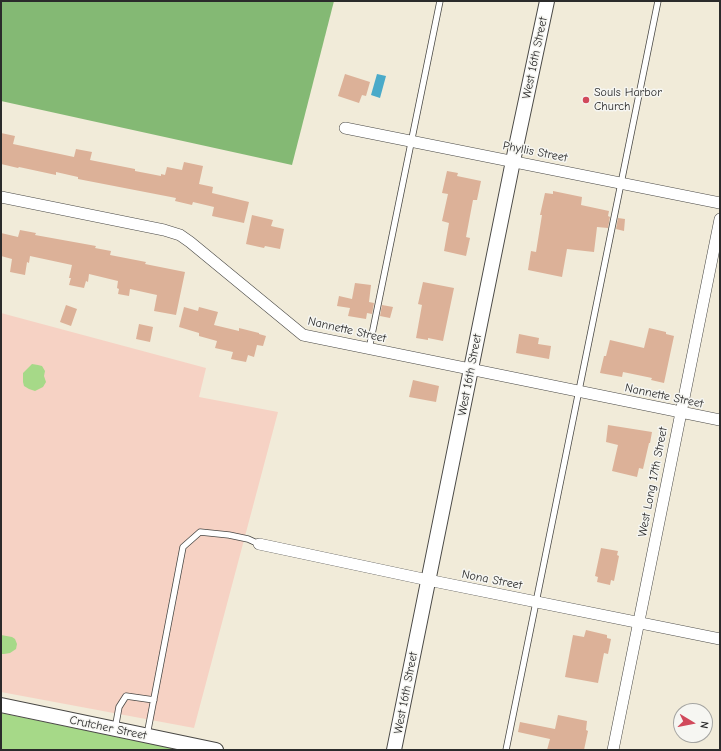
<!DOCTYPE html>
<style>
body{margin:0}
#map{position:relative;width:721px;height:751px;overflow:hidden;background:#f1ebd9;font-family:"Comic Neue",sans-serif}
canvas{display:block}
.frame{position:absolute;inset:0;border:2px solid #2b2b2b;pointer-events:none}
.north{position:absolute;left:673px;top:703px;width:40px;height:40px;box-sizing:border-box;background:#f6f6f2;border:1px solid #a5a5a2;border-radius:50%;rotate:100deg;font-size:11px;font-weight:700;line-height:16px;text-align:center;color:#2b2b2b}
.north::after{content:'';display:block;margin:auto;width:14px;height:18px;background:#d1495b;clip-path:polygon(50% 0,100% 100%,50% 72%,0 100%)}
</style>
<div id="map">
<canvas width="721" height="751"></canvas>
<div class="frame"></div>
<div class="north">N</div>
</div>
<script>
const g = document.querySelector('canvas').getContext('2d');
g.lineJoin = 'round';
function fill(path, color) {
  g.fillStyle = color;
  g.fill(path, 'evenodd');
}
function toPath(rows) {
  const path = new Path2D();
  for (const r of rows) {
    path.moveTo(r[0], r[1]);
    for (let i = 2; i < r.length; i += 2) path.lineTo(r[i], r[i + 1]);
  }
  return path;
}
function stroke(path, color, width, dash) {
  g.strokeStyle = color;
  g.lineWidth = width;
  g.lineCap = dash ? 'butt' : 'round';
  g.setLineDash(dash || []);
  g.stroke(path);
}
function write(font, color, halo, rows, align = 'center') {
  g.font = font + ' "Comic Neue",sans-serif';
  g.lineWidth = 3;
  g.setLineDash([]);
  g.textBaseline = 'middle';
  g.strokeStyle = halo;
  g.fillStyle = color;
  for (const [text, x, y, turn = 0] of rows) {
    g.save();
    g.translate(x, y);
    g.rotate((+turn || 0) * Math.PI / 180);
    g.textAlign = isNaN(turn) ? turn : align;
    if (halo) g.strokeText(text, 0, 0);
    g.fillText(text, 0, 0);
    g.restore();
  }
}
const built = toPath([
 [1,313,206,368,199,397,278,412,194,728,1,692]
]);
const green = toPath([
 [32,364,38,365,42,366,45,371,44,376,46,382,43,387,35,391,29,389,24,386,23,382,23,373],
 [1,635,12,637,15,639,17,644,16,649,10,653,4,654,1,654],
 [1,713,171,748,171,750,1,750]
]);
const forest = toPath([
 [1,1,334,1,292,165,1,101]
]);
const water = toPath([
 [377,74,386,76,380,98,371,95]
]);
const building = toPath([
 [345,74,370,82,366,96,362,95,359,103,338,96],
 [1,133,15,136,13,144,74,157,76,149,92,152,90,160,135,169,135,171,161,176,161,174,165,175,167,167,182,170,184,162,203,166,199,184,213,187,212,193,249,202,244,223,212,216,214,207,193,202,192,205,175,201,176,198,78,179,78,177,56,172,56,175,19,167,18,168,1,164],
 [447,171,458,173,457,176,481,181,477,200,473,200,466,237,470,238,466,256,444,251,449,223,442,221,448,194,442,193],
 [553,191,582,197,581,205,609,211,608,216,610,217,608,228,597,227,594,252,567,249,562,277,528,270,531,251,536,252,542,215,540,215,545,193,553,194],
 [252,215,273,220,271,226,284,229,280,249,265,246,264,248,246,244],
 [618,218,625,219,624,231,616,229],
 [20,230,36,233,35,235,96,246,95,248,111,251,110,255,146,262,145,264,185,272,176,315,154,311,157,295,130,289,129,296,118,294,119,289,117,288,118,281,89,274,88,282,86,281,84,288,69,285,71,278,69,278,72,265,30,256,29,263,27,262,25,275,10,272,12,259,1,256,1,233,18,237],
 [423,282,454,288,443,341,428,338,428,340,416,338,422,305,418,304],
 [355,283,371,285,369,302,374,303,372,314,367,313,366,319,348,316,350,308,337,306,339,296,352,299],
 [66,305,77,309,71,326,60,322],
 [382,305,393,307,390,318,380,316],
 [184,307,198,311,199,307,218,312,214,325,239,331,239,328,259,333,259,334,266,336,263,346,257,345,254,357,248,355,246,362,231,359,233,352,215,348,217,341,199,336,199,333,179,327],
 [139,324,153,327,150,342,136,339],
 [649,328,666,332,666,334,674,336,664,383,651,380,652,378,623,372,622,377,600,373,604,356,606,356,610,340,644,348],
 [519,334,539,338,538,344,551,346,549,359,516,353],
 [413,380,439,386,436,402,409,397],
 [608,425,652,432,650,443,649,443,643,469,639,468,637,477,612,471,618,445,606,442],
 [601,548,618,551,617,555,619,556,614,581,611,580,610,585,597,582,598,577,595,576],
 [586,630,607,635,607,638,611,639,608,654,604,653,598,683,565,677,573,635,584,637],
 [558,715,587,721,586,730,588,731,584,750,547,750,550,739,518,732,520,722,555,729]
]);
const service = toPath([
 [369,349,440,1],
 [115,729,119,707,126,696,154,700],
 [147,735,183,547,200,532,229,535,248,539,259,544],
 [506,750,658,1]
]);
const minor = toPath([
 [345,128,720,203],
 [1,197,164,230,180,235,190,242,303,335,720,420],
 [259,544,428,580,720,639],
 [613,750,720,219]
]);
const tertiary = toPath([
 [1,705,216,750],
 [394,750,513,161,547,1]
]);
const markers = [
 [586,100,4,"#d1495b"]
];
const streetNames = [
 ["West 16th Street",535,58,-78],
 ["Phyllis Street",535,152,11],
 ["Nannette Street",347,330,13],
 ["West 16th Street",470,375,-79],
 ["Nannette Street",664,396,12],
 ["West Long 17th Street",653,482,-79],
 ["Nona Street",492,580,11],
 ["West 16th Street",406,693,-79],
 ["Crutcher Street",108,728,12]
];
const poiNames = [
 ["Souls Harbor",594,93],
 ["Church",594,107]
];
fill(built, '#f6d2c4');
fill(green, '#a6d988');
fill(forest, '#84b974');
fill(water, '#4aaac9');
fill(building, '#dcb198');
stroke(service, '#494845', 7);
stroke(minor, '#494845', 12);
stroke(tertiary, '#494845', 16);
stroke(service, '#fff', 5.5);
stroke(minor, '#fff', 11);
stroke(tertiary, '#fff', 14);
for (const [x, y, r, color] of markers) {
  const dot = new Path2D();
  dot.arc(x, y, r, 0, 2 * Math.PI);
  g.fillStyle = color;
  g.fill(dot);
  stroke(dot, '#f6f6f2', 1.5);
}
write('12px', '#2b2b2b', '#f6f6f2', streetNames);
write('12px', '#2b2b2b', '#f6f6f2', poiNames, 'left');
</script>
